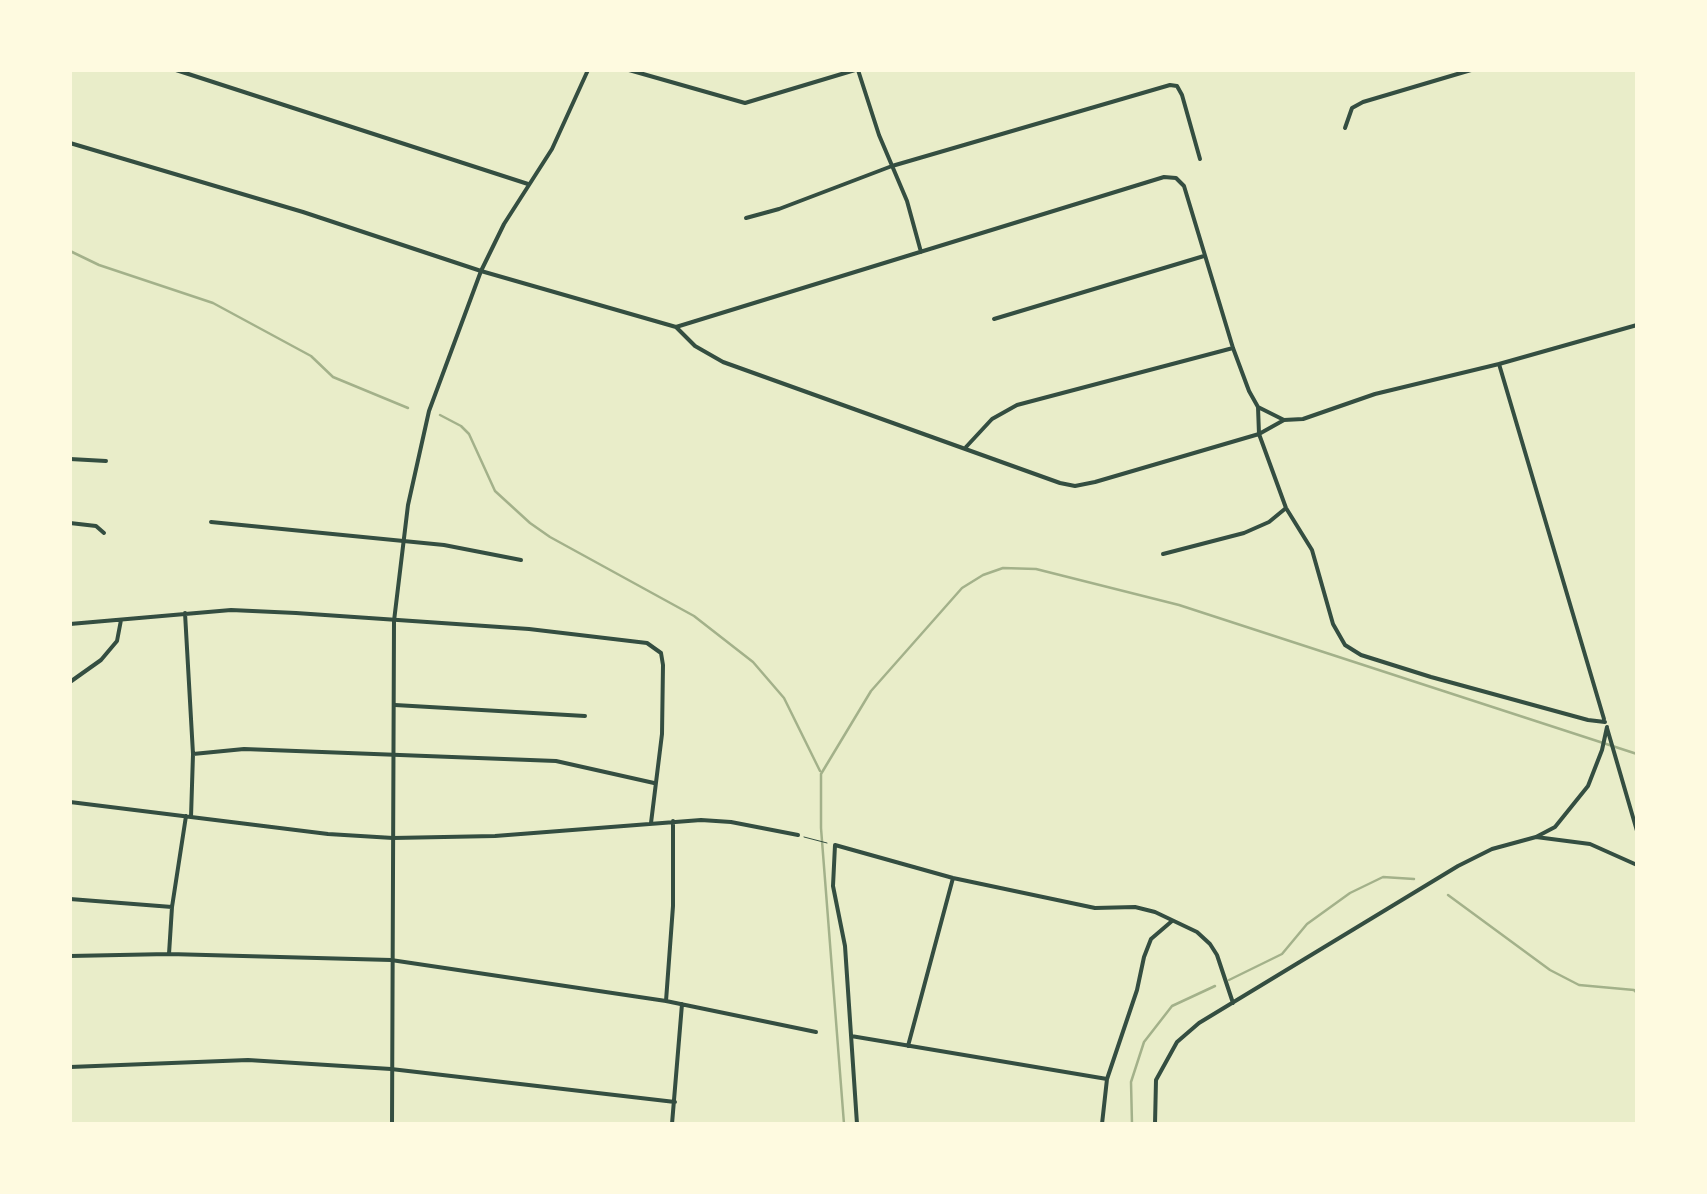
<!DOCTYPE html>
<style>
body{margin:0}
#map{position:relative;width:1707px;height:1194px;overflow:hidden;background:#e9edc9;font-family:"PT Serif",serif}
canvas{display:block}
.frame{position:absolute;inset:0;border:72px solid #fefae0;pointer-events:none}
</style>
<div id="map">
<canvas width="1707" height="1194"></canvas>
<div class="frame"></div>
</div>
<script>
const g = document.querySelector('canvas').getContext('2d');
g.lineJoin = 'round';
function toPath(rows) {
  const path = new Path2D();
  for (const r of rows) {
    path.moveTo(r[0], r[1]);
    for (let i = 2; i < r.length; i += 2) path.lineTo(r[i], r[i + 1]);
  }
  return path;
}
function stroke(path, color, width, dash) {
  g.strokeStyle = color;
  g.lineWidth = width;
  g.lineCap = dash ? 'butt' : 'round';
  g.setLineDash(dash || []);
  g.stroke(path);
}
const stream = toPath([
 [70,251,99,265,213,303,311,356,333,377,408,408],
 [440,415,461,426,469,434,495,491,530,523,550,537,694,616,753,662,784,698,820,771],
 [1448,895,1550,970,1579,985,1634,990,1637,993],
 [1229,980,1282,954,1307,924,1350,893,1383,877,1414,879],
 [844,1124,821,828,821,774,871,691,962,588,983,575,1003,568,1036,569,1179,605,1637,754],
 [1132,1124,1131,1082,1144,1042,1172,1006,1215,986]
]);
const path = toPath([
 [804,837,827,843]
]);
const minor = toPath([
 [176,70,528,184],
 [629,70,745,103,855,70],
 [858,70,879,135,907,201,921,252],
 [1345,128,1352,108,1363,102,1471,70],
 [70,143,303,212,481,271,676,327,695,346,723,362,1060,483,1075,486,1095,482,1259,434,1284,420],
 [746,218,779,209,892,166,1170,85,1177,86,1182,95,1200,159],
 [994,319,1204,256],
 [676,327,1164,177,1176,178,1184,186,1233,348,1249,391,1258,407,1284,420,1303,419,1375,394,1499,364,1637,325],
 [1499,364,1604,719],
 [1258,407,1259,434,1286,508,1312,550,1333,624,1345,645,1361,655,1431,677,1588,720,1605,722],
 [966,447,992,419,1017,405,1233,348],
 [70,459,106,461],
 [211,522,444,545,521,560],
 [70,523,96,526,104,533],
 [1163,554,1244,533,1269,522,1286,508],
 [185,613,193,754,191,817],
 [70,624,231,610,296,613,529,629,647,643,661,653,663,665,662,734,651,823],
 [70,682,101,660,117,641,121,620],
 [395,705,585,716],
 [1607,728,1637,831],
 [193,754,244,749,556,761,654,783],
 [70,802,328,834,393,838,495,836,701,820,731,822,798,835],
 [1536,837,1590,844,1637,865],
 [70,899,172,907],
 [169,954,172,907,186,816],
 [70,956,169,954,391,960,666,1001,816,1032],
 [666,1001,673,906,673,821],
 [851,1036,1107,1079],
 [908,1046,953,878],
 [70,1067,248,1060,391,1069,675,1102],
 [672,1124,682,1004],
 [857,1124,845,946,833,886,835,845,953,878,1095,908,1135,907,1155,912,1197,932,1210,944,1217,955,1233,1003],
 [1102,1124,1107,1079,1137,990,1144,957,1151,939,1172,921],
 [1155,1124,1156,1080,1177,1042,1199,1023,1458,866,1492,849,1536,837,1555,827,1588,786,1602,750,1607,727]
]);
const tertiary = toPath([
 [392,1124,394,621,408,505,429,411,481,271,504,224,552,149,588,70]
]);
stroke(stream, '#a3b18a', 2.5);
stroke(path, '#344e41', 1);
stroke(minor, '#344e41', 4);
stroke(tertiary, '#344e41', 4);
</script>
